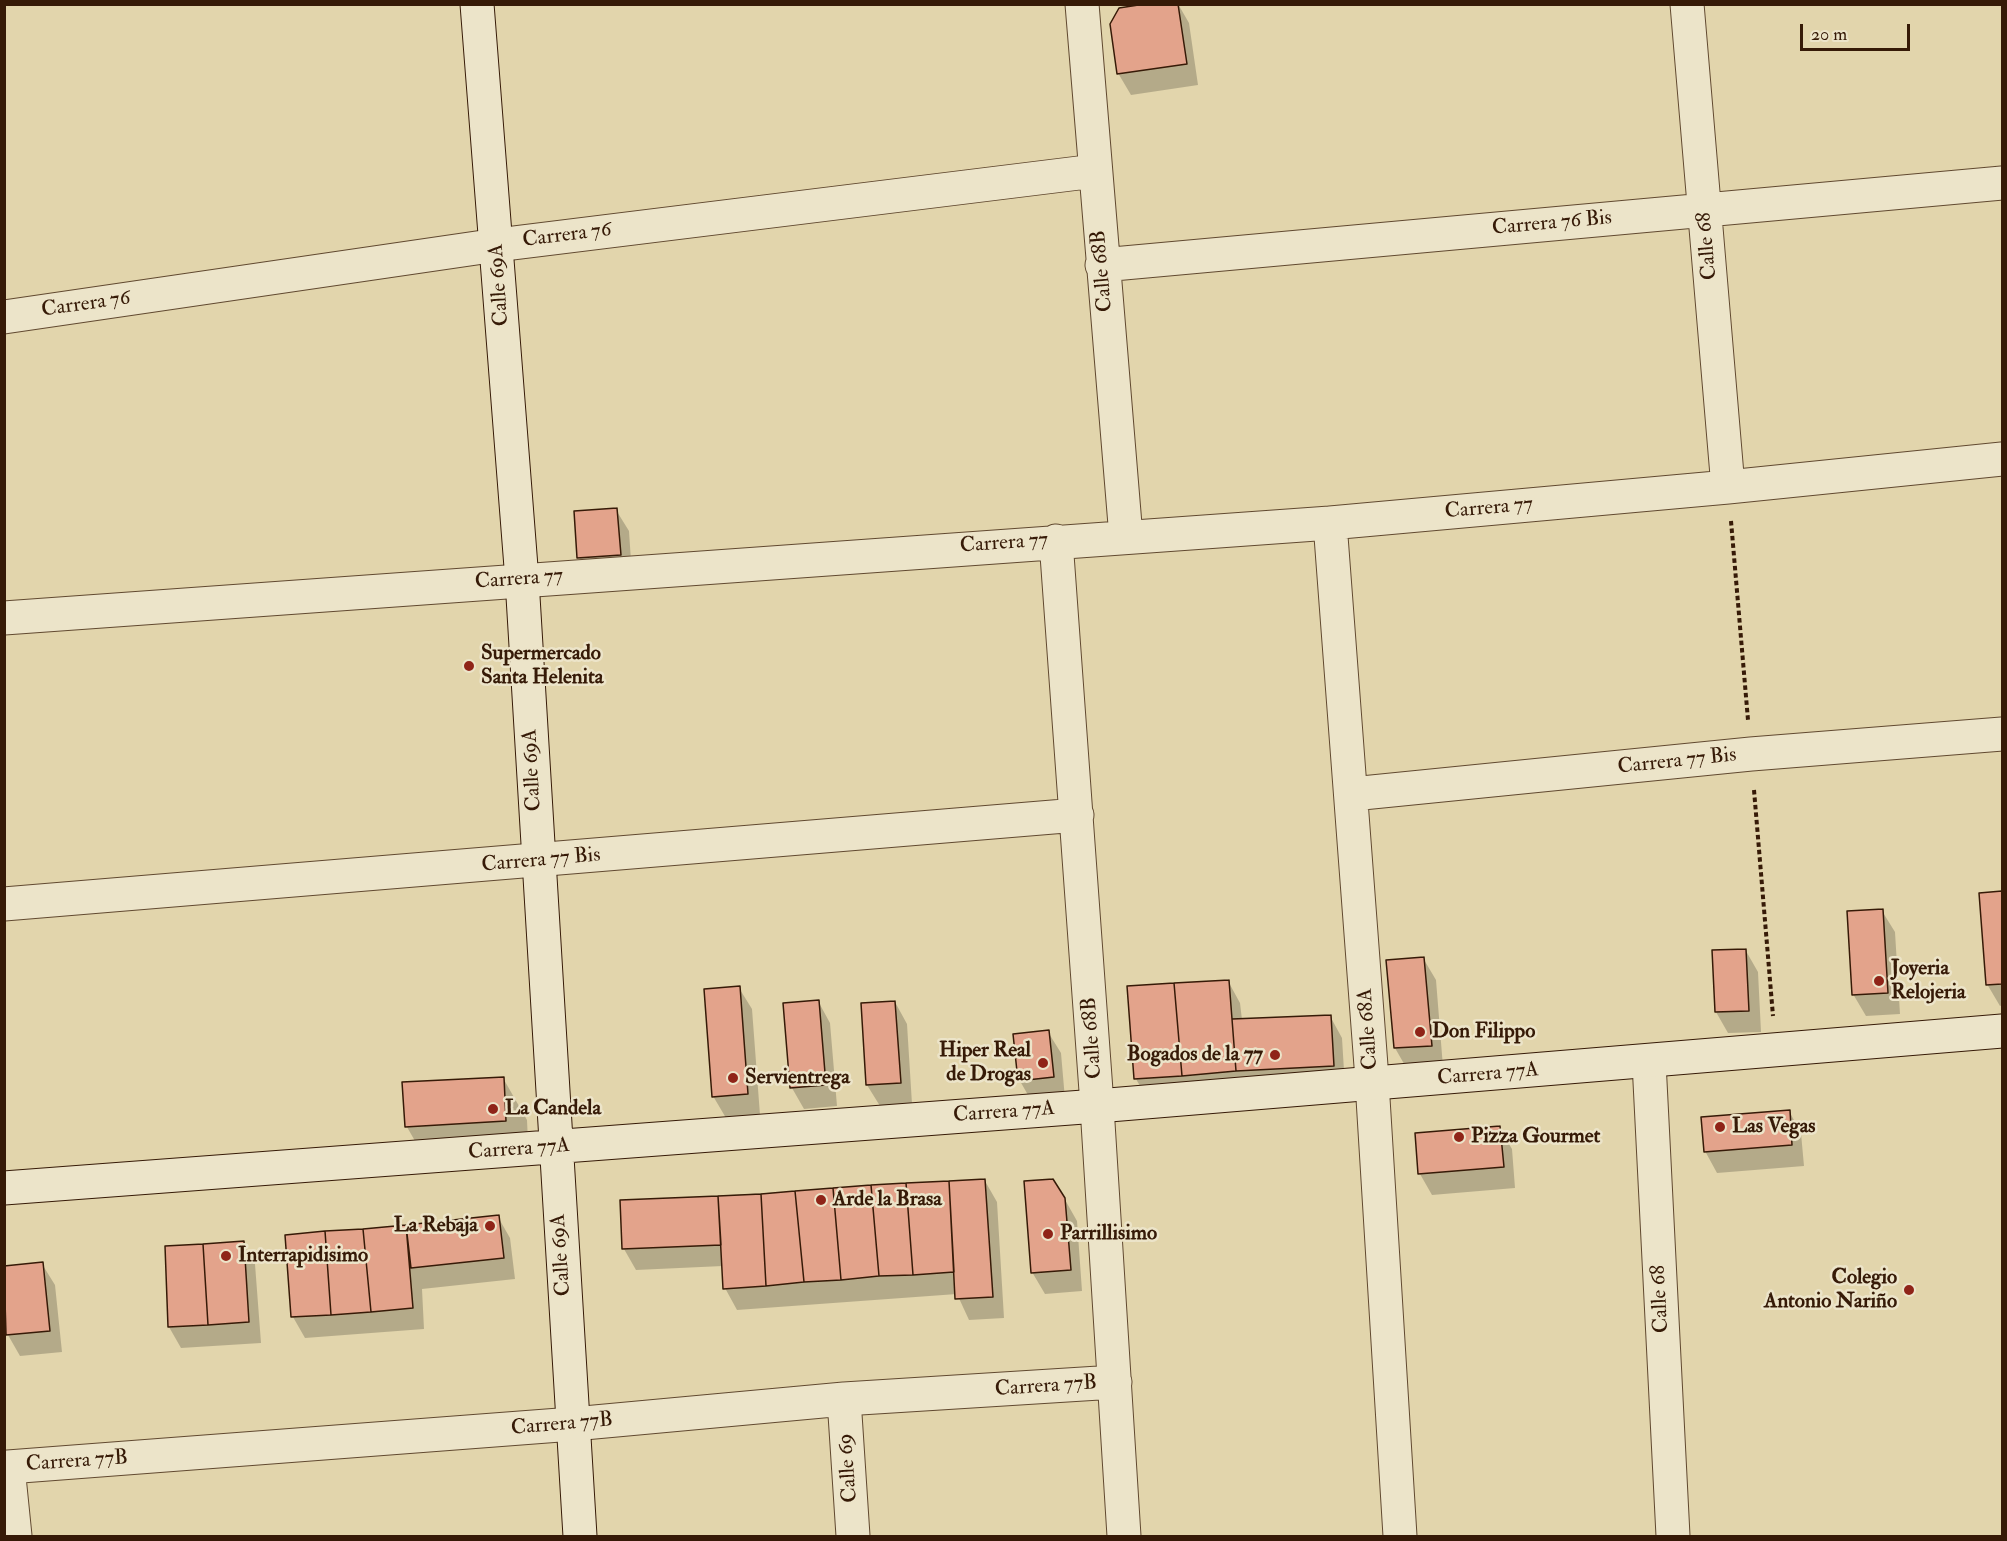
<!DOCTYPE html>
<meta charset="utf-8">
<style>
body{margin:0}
#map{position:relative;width:2007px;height:1541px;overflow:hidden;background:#e2d5ac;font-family:"IM FELL Double Pica",serif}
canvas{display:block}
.frame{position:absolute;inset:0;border:6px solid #361a07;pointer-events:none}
.scale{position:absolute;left:1800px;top:24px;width:110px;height:27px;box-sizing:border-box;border:3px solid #361a07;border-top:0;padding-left:8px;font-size:18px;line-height:21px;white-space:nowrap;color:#361a07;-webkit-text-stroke:4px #ece4c9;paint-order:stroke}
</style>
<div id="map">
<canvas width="2007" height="1541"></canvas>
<div class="frame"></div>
<div class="scale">20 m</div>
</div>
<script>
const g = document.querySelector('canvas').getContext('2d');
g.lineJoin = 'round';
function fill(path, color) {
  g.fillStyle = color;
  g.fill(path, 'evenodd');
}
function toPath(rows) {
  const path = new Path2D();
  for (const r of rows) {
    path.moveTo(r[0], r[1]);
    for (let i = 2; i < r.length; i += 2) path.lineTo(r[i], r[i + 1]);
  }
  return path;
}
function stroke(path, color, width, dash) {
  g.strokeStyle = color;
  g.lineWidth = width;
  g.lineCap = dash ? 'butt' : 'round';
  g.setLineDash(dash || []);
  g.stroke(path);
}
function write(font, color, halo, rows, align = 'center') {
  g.font = font + ' "IM FELL Double Pica",serif';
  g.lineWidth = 5;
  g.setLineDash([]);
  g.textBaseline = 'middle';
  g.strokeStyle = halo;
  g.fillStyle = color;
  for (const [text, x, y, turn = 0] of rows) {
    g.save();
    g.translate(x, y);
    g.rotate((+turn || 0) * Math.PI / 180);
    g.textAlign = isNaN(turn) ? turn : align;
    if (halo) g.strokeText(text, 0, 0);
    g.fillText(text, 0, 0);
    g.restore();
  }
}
const shadow = toPath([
 [1156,4,1178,4,1189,23,1198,85,1131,95,1118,73],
 [616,510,629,531,632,576,591,579,579,557],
 [2002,893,2002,1005,2000,1006,1987,984,1981,894],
 [1882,911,1895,932,1900,1014,1866,1016,1853,994],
 [1746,951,1758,972,1761,1032,1728,1033,1716,1012],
 [1423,958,1436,980,1443,1067,1407,1069,1395,1048],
 [1228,981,1240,1003,1242,1020,1330,1016,1342,1038,1345,1087,1148,1100,1136,1079],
 [739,988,752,1009,760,1115,726,1118,713,1096],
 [818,1001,830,1023,837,1106,804,1109,792,1088],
 [895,1002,907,1024,912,1104,880,1106,867,1085],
 [1048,1032,1061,1053,1065,1099,1032,1102,1020,1081],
 [503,1078,527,1120,529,1163,431,1169,407,1127],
 [1789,1111,1801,1133,1804,1166,1717,1173,1705,1151],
 [1499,1128,1512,1149,1515,1188,1432,1195,1420,1174],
 [985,1181,997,1202,1004,1318,969,1320,957,1294,737,1310,725,1288,723,1266,636,1270,624,1249,621,1201],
 [1064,1198,1077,1221,1082,1291,1045,1294,1032,1272],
 [498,1217,510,1238,515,1279,422,1289,424,1329,305,1338,293,1317,286,1236],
 [243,1243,255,1264,261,1343,181,1348,169,1327],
 [42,1264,55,1285,62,1352,20,1356,8,1335,4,1267]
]);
const building = toPath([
 [1145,4,1178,4,1187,64,1117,74,1110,24,1119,8,1145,4],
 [617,508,621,555,577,558,574,511,617,508],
 [2002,891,2002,984,1986,985,1979,893,2002,891],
 [1883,909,1888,993,1852,995,1847,911,1883,909],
 [1746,949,1749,1011,1715,1012,1712,950,1746,949],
 [1424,957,1432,1046,1394,1048,1386,960,1424,957],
 [1229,980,1236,1071,1182,1076,1174,983,1229,980],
 [1174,983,1182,1076,1134,1079,1127,986,1174,983],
 [740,986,748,1094,712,1097,704,989,740,986],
 [819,1000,826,1085,790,1088,783,1003,819,1000],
 [895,1001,901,1083,866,1085,861,1003,895,1001],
 [1331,1015,1334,1066,1236,1071,1232,1019,1331,1015],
 [1049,1030,1054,1077,1018,1081,1013,1034,1049,1030],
 [504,1077,506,1121,405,1127,402,1082,504,1077],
 [1790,1110,1792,1145,1704,1152,1701,1117,1790,1110],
 [1500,1126,1504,1167,1418,1174,1415,1133,1500,1126],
 [985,1179,993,1297,955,1299,949,1181,985,1179],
 [1053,1179,1065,1198,1071,1270,1031,1273,1024,1181,1053,1179],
 [949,1181,954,1272,913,1275,906,1183,949,1181],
 [906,1183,913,1275,879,1276,871,1185,906,1183],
 [871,1185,879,1276,841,1280,833,1188,871,1185],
 [833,1188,841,1280,804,1282,795,1191,833,1188],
 [795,1191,804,1282,766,1286,761,1194,795,1191],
 [761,1194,766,1286,723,1289,718,1196,761,1194],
 [718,1196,721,1245,622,1249,620,1200,718,1196],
 [499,1215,504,1258,411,1268,406,1225,499,1215],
 [406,1225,413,1308,371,1312,363,1229,406,1225],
 [363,1229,371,1312,331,1315,325,1231,363,1229],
 [325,1231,331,1315,291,1317,285,1235,325,1231],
 [244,1241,249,1322,208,1325,203,1244,244,1241],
 [203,1244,208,1325,168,1327,165,1246,203,1244],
 [43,1262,50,1331,6,1335,4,1266,43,1262]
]);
const path = toPath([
 [1731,521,1748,720],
 [1754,790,1773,1016]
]);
const street = toPath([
 [1082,4,1126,537],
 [1687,4,1728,487],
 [1102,265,2002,183],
 [4,317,497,245,1095,171],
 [1330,523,1371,1066,1400,1536],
 [1056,541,1096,1091,1124,1536],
 [4,618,1330,523,1728,487,2002,459],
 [1352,794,1751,754,2002,734],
 [4,904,1077,815],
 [1649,1062,1673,1536],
 [844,1399,853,1536],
 [15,1536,8,1467,573,1424,844,1399,1115,1382]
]);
const secondary = toPath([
 [477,4,522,580,580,1536],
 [4,1188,1097,1106,2002,1031]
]);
const markers = [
 [469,666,6,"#8f2418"],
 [1879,981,6,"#8f2418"],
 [1420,1032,6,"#8f2418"],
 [1275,1055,6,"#8f2418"],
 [1043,1063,6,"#8f2418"],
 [733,1078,6,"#8f2418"],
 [493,1109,6,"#8f2418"],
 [1720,1127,6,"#8f2418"],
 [1459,1137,6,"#8f2418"],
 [821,1200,6,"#8f2418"],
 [490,1226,6,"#8f2418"],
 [1048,1234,6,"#8f2418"],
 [226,1256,6,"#8f2418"],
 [1909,1290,6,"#8f2418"]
];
const streetNames = [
 ["Carrera 76 Bis",1552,224,-5],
 ["Carrera 76",567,236,-7],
 ["Calle 68",1708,246,-95],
 ["Calle 68B",1103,271,-95],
 ["Calle 69A",500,285,-94],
 ["Carrera 76",86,305,-8],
 ["Carrera 77",1489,509,-5],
 ["Carrera 77",1004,544,-4],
 ["Carrera 77",519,580,-4],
 ["Carrera 77 Bis",1677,762,-6],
 ["Calle 69A",533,770,-93],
 ["Carrera 77 Bis",541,861,-5],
 ["Calle 68A",1369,1029,-94],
 ["Calle 68B",1093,1038,-94],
 ["Carrera 77A",1488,1075,-5],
 ["Carrera 77A",1004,1113,-4],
 ["Carrera 77A",519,1150,-4],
 ["Calle 69A",562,1255,-94],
 ["Calle 68",1661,1299,-93],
 ["Carrera 77B",1046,1387,-4],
 ["Carrera 77B",562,1425,-5],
 ["Carrera 77B",77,1462,-4],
 ["Calle 69",849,1468,-94]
];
const poiNames = [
 ["Supermercado",481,654],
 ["Santa Helenita",481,678],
 ["Joyeria",1891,969],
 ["Relojeria",1891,993],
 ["Don Filippo",1432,1032],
 ["Hiper Real",1031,1051,"right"],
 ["de Drogas",1031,1075,"right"],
 ["Bogados de la 77",1263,1055,"right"],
 ["Servientrega",745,1078],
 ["La Candela",505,1109],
 ["Las Vegas",1732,1127],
 ["Pizza Gourmet",1471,1137],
 ["Arde la Brasa",833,1200],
 ["La Rebaja",478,1226,"right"],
 ["Parrillisimo",1060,1234],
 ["Interrapidisimo",238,1256],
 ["Colegio",1897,1278,"right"],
 ["Antonio Nariño",1897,1302,"right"]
];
fill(shadow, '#0003');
fill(building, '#e3a38b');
stroke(building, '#361a07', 1.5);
stroke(street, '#614930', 35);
stroke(secondary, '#361a07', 35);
stroke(path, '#361a07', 4, [4.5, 3]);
stroke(street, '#ece4c9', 33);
stroke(secondary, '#ece4c9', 33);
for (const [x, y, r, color] of markers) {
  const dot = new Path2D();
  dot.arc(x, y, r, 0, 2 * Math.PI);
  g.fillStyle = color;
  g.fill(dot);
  stroke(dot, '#ece4c9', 2);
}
write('21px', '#361a07', '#ece4c9', streetNames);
write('bold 21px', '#361a07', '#ece4c9', poiNames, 'left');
</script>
